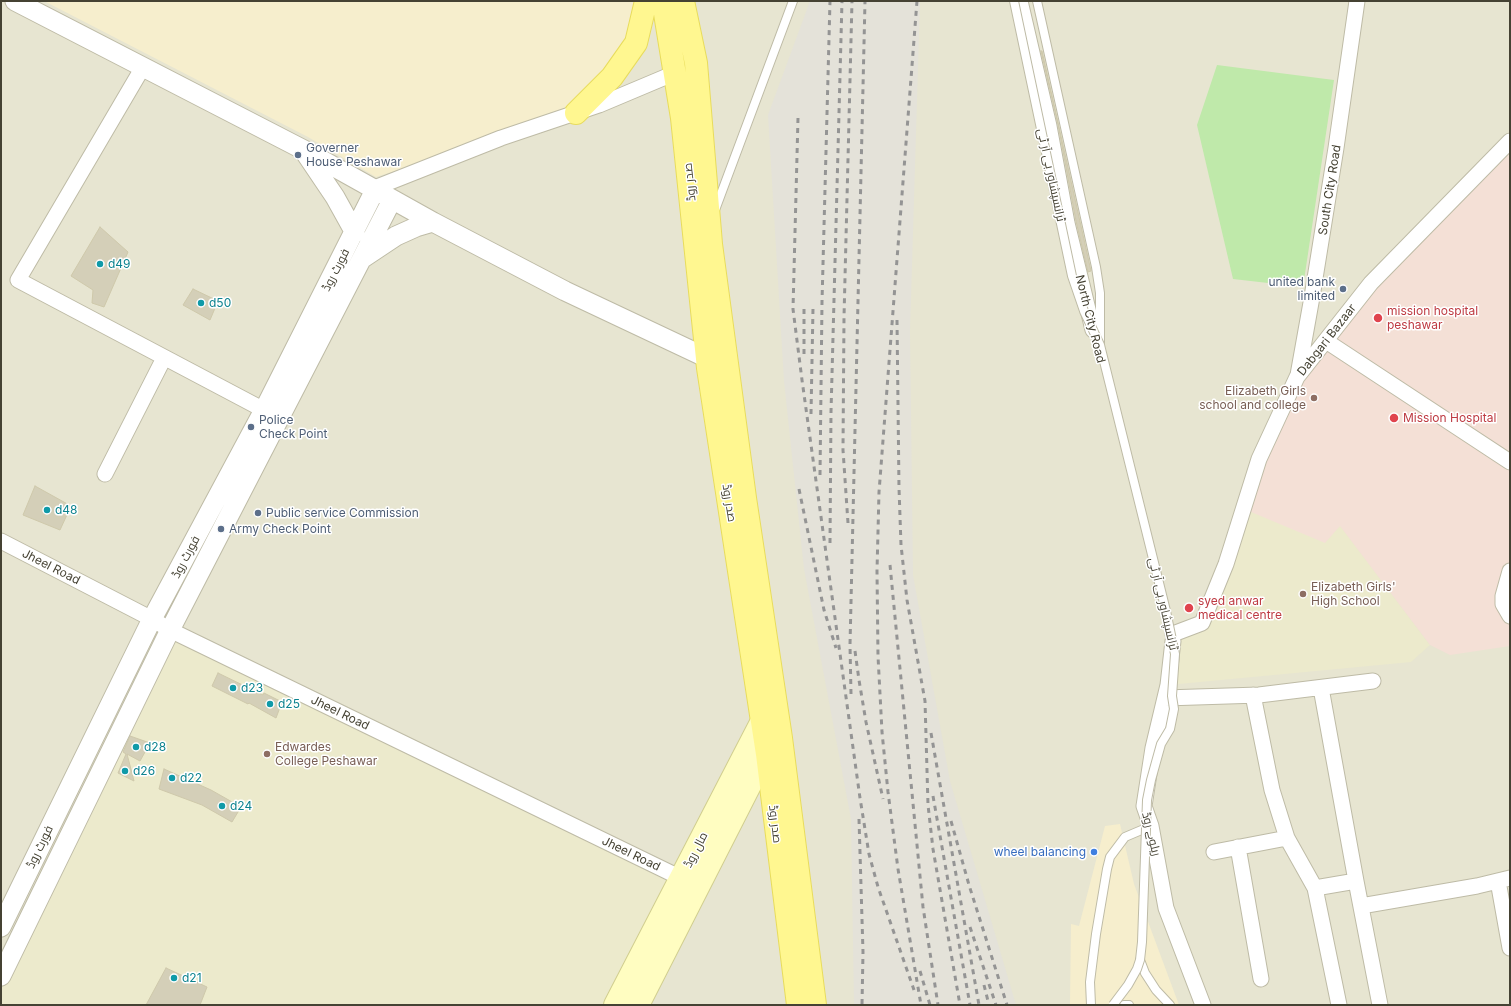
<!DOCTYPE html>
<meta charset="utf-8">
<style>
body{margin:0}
#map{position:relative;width:1511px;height:1006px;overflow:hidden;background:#f2f1e3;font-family:Inter,sans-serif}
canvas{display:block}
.frame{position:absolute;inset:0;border:2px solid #454233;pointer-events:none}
</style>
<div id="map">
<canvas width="1511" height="1006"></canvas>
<div class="frame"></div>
</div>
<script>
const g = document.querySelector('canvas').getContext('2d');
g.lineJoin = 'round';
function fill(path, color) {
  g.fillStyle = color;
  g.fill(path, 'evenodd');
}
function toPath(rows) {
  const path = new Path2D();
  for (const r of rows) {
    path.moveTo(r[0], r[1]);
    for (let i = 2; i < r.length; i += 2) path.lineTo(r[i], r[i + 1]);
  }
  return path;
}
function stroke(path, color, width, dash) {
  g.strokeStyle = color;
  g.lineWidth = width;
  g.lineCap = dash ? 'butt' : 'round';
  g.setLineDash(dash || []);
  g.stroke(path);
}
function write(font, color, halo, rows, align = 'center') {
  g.font = font + ' Inter,Cairo,sans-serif';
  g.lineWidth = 3;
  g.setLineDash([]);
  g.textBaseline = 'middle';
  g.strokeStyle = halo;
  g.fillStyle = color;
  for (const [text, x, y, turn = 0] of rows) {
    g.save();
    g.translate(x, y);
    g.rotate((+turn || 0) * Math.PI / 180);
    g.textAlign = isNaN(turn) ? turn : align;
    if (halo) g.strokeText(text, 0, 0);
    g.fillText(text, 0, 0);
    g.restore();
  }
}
const residential = toPath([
 [1,1,1510,1,1510,1005,1,1005]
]);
const commercial = toPath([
 [44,1,646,1,636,43,576,113,376,177,308,137],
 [1120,824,1134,884,1179,1005,1070,1005,1071,924,1079,926,1105,826]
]);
const industrial = toPath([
 [810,1,920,1,910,331,913,575,950,781,1016,1005,854,1005,851,819,804,569,784,381,768,115]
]);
const education = toPath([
 [1244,509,1340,525,1430,645,1411,662,1168,685,1173,634,1202,623],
 [170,630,681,878,615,1005,1,1005,1,976]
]);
const medical = toPath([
 [1510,142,1510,646,1450,655,1430,645,1340,526,1325,543,1244,509,1297,377,1371,283]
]);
const green = toPath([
 [1217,65,1334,80,1303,287,1233,279,1197,125]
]);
const building = toPath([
 [1041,51,1042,51,1091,271,1088,272,1076,221,1058,124,1041,51],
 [100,227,128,252,104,307,92,303,93,290,71,276,100,227],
 [193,289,218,301,210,320,183,305,193,289],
 [35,486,71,506,60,530,23,515,35,486],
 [218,673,263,695,264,693,282,702,276,718,249,703,248,704,212,686,218,673],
 [130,736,150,743,140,761,127,754,134,781,118,773,126,754,123,752,130,736],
 [164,769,211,790,241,807,232,822,202,805,159,789,164,769],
 [166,968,207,987,200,1005,146,1005,166,968]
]);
const service = toPath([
 [1037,1,1096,267,1100,293,1100,345],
 [715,210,793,1],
 [1140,960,1145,973,1156,990,1170,1005],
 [1091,1005,1090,982,1096,934,1107,869,1110,857,1125,837,1151,826],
 [1124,1005,1129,1005]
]);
const minor = toPath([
 [1020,1,1049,126,1067,223,1093,330],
 [143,67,18,280,264,410],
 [372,189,501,138,599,105,675,73],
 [1326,341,1510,462],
 [1298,375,1312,297,1336,148,1357,1],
 [105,474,164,358],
 [1,541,152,619,170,630,681,878],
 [1510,571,1503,596,1503,604,1510,616],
 [1173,634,1202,623,1226,564,1259,459,1297,377,1371,283,1510,141],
 [1173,641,1168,685,1153,748,1144,806,1151,826,1166,908,1203,1005],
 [1321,688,1356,881,1380,1005],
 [1253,695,1272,790,1287,838,1315,888,1339,1005],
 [1165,698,1259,695,1373,681],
 [1238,847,1261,979],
 [1214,852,1287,838],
 [1498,881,1510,948],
 [1315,888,1356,881],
 [1361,906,1477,886,1510,878]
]);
const tertiary = toPath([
 [15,1,304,150,433,222,565,291,707,358],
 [306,154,335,197,355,233],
 [363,258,396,236,416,227,433,222],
 [1,927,152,619,264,410,375,190],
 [1,976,170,630,392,200]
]);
const secondary = toPath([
 [615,1005,766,713],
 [638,1005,771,744]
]);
const primary = toPath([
 [663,1,682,118,708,368,767,754,798,1005],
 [683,1,696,63,711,244,745,498,781,738,815,1005],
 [576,113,612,77,636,43,646,1]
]);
const rail = toPath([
 [917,1,879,492,877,571,878,656,882,732,888,792,898,869,921,1005],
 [798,118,793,309,802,380,860,798,869,854,878,887,914,990],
 [897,320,899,488,901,545,907,600,925,701,928,805,933,849,960,1005],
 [804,354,804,308],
 [811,414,813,308],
 [820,475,822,302,830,1],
 [799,489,824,610,836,648],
 [848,523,843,450,844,317,852,1],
 [830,543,831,412,842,1],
 [890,565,923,907,938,1005],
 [855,651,859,680,866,722,883,799],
 [851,694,850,645,865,1],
 [931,733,979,1005],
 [933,796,970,1005],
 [859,819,863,952,862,1005],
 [951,821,969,885,1007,1005],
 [970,927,996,1005],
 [920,971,930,1005],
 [984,985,989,1005]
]);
const serviceBridge = toPath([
 [1014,1,1072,276,1084,311,1100,345,1166,611,1175,654,1172,696,1174,709,1170,729,1161,744,1151,780,1147,800,1142,942,1140,960,1137,969,1128,985,1113,1005]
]);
const markers = [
 [298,155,4,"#5c6f8a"],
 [100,264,4,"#0f9aa8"],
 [1343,289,4,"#5c6f8a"],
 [201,303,4,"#0f9aa8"],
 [1378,318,5,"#e0444e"],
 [1314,398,4,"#8d6e63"],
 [1394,418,5,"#e0444e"],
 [251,427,4,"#5c6f8a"],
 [47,510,4,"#0f9aa8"],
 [258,513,4,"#5c6f8a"],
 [221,529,4,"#5c6f8a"],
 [1303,594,4,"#8d6e63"],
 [1189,608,5,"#e0444e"],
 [233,688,4,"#0f9aa8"],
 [270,704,4,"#0f9aa8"],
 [136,747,4,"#0f9aa8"],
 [267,754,4,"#8d6e63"],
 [125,771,4,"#0f9aa8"],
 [172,778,4,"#0f9aa8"],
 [222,806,4,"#0f9aa8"],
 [1094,852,4,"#3f7fe0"],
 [174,978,4,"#0f9aa8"]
];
const serviceNames = [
 ["Governer",306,148],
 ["House Peshawar",306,162],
 ["united bank",1335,282,"right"],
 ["limited",1335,296,"right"],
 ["Police",259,420],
 ["Check Point",259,434],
 ["Public service Commission",266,513],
 ["Army Check Point",229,529]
];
const streetNames = [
 ["ٹرانسپشاور بی آر ٹی",1051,175,78],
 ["صدر روڈ",690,182,-96],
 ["South City Road",1330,190,-81],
 ["فورٹ روڈ",336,270,-63],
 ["North City Road",1090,319,76],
 ["Dabgari Bazaar",1327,340,-52],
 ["صدر روڈ",729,503,81],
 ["فورٹ روڈ",186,557,-62],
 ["Jheel Road",51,567,27],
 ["ٹرانسپشاور بی آر ٹی",1163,604,77],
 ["Jheel Road",340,713,26],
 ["صدر روڈ",775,824,83],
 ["ریلوے روڈ",1151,834,76],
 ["فورٹ روڈ",40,847,-64],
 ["مال روڈ",696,850,-63],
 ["Jheel Road",631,854,26]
];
const cultureNames = [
 ["d49",108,264],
 ["d50",209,303],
 ["d48",55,510],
 ["d23",241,688],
 ["d25",278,704],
 ["d28",144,747],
 ["d26",133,771],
 ["d22",180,778],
 ["d24",230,806],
 ["d21",182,978]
];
const healthNames = [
 ["mission hospital",1387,311],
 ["peshawar",1387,325],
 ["Mission Hospital",1403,418],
 ["syed anwar",1198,601],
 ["medical centre",1198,615]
];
const educationNames = [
 ["Elizabeth Girls",1306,391,"right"],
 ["school and college",1306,405,"right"],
 ["Elizabeth Girls'",1311,587],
 ["High School",1311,601],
 ["Edwardes",275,747],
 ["College Peshawar",275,761]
];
const shopNames = [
 ["wheel balancing",1086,852]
];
fill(residential, '#e7e5d1');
fill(commercial, '#f6eecd');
fill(industrial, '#e4e2d9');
fill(education, '#eceacc');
fill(medical, '#f4e0d6');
fill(green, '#bfe9aa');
fill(building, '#d4cfb8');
stroke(building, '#cfc9ab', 1);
stroke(service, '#bebba6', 10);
stroke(minor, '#bebba6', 17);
stroke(tertiary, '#bebba6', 21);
stroke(secondary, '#d1ce8f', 24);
stroke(primary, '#e8dc5c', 24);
stroke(service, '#fff', 8);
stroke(minor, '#fff', 15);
stroke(tertiary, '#fff', 19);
stroke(secondary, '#fffdc1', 22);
stroke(primary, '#fff790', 22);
stroke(rail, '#949494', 3, [5, 5]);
stroke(serviceBridge, '#bebba6', 10, []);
stroke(serviceBridge, '#fff', 8);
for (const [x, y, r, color] of markers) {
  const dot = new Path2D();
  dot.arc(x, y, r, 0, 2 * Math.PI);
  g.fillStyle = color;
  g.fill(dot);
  stroke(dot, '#fff', 1.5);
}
write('12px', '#4e5e75', '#fff', serviceNames, 'left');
write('12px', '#454233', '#fff', streetNames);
write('12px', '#0d838f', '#fff', cultureNames, 'left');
write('12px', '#be3a42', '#fff', healthNames, 'left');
write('12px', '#785e54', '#fff', educationNames, 'left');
write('12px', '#366cbe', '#fff', shopNames, 'right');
</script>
